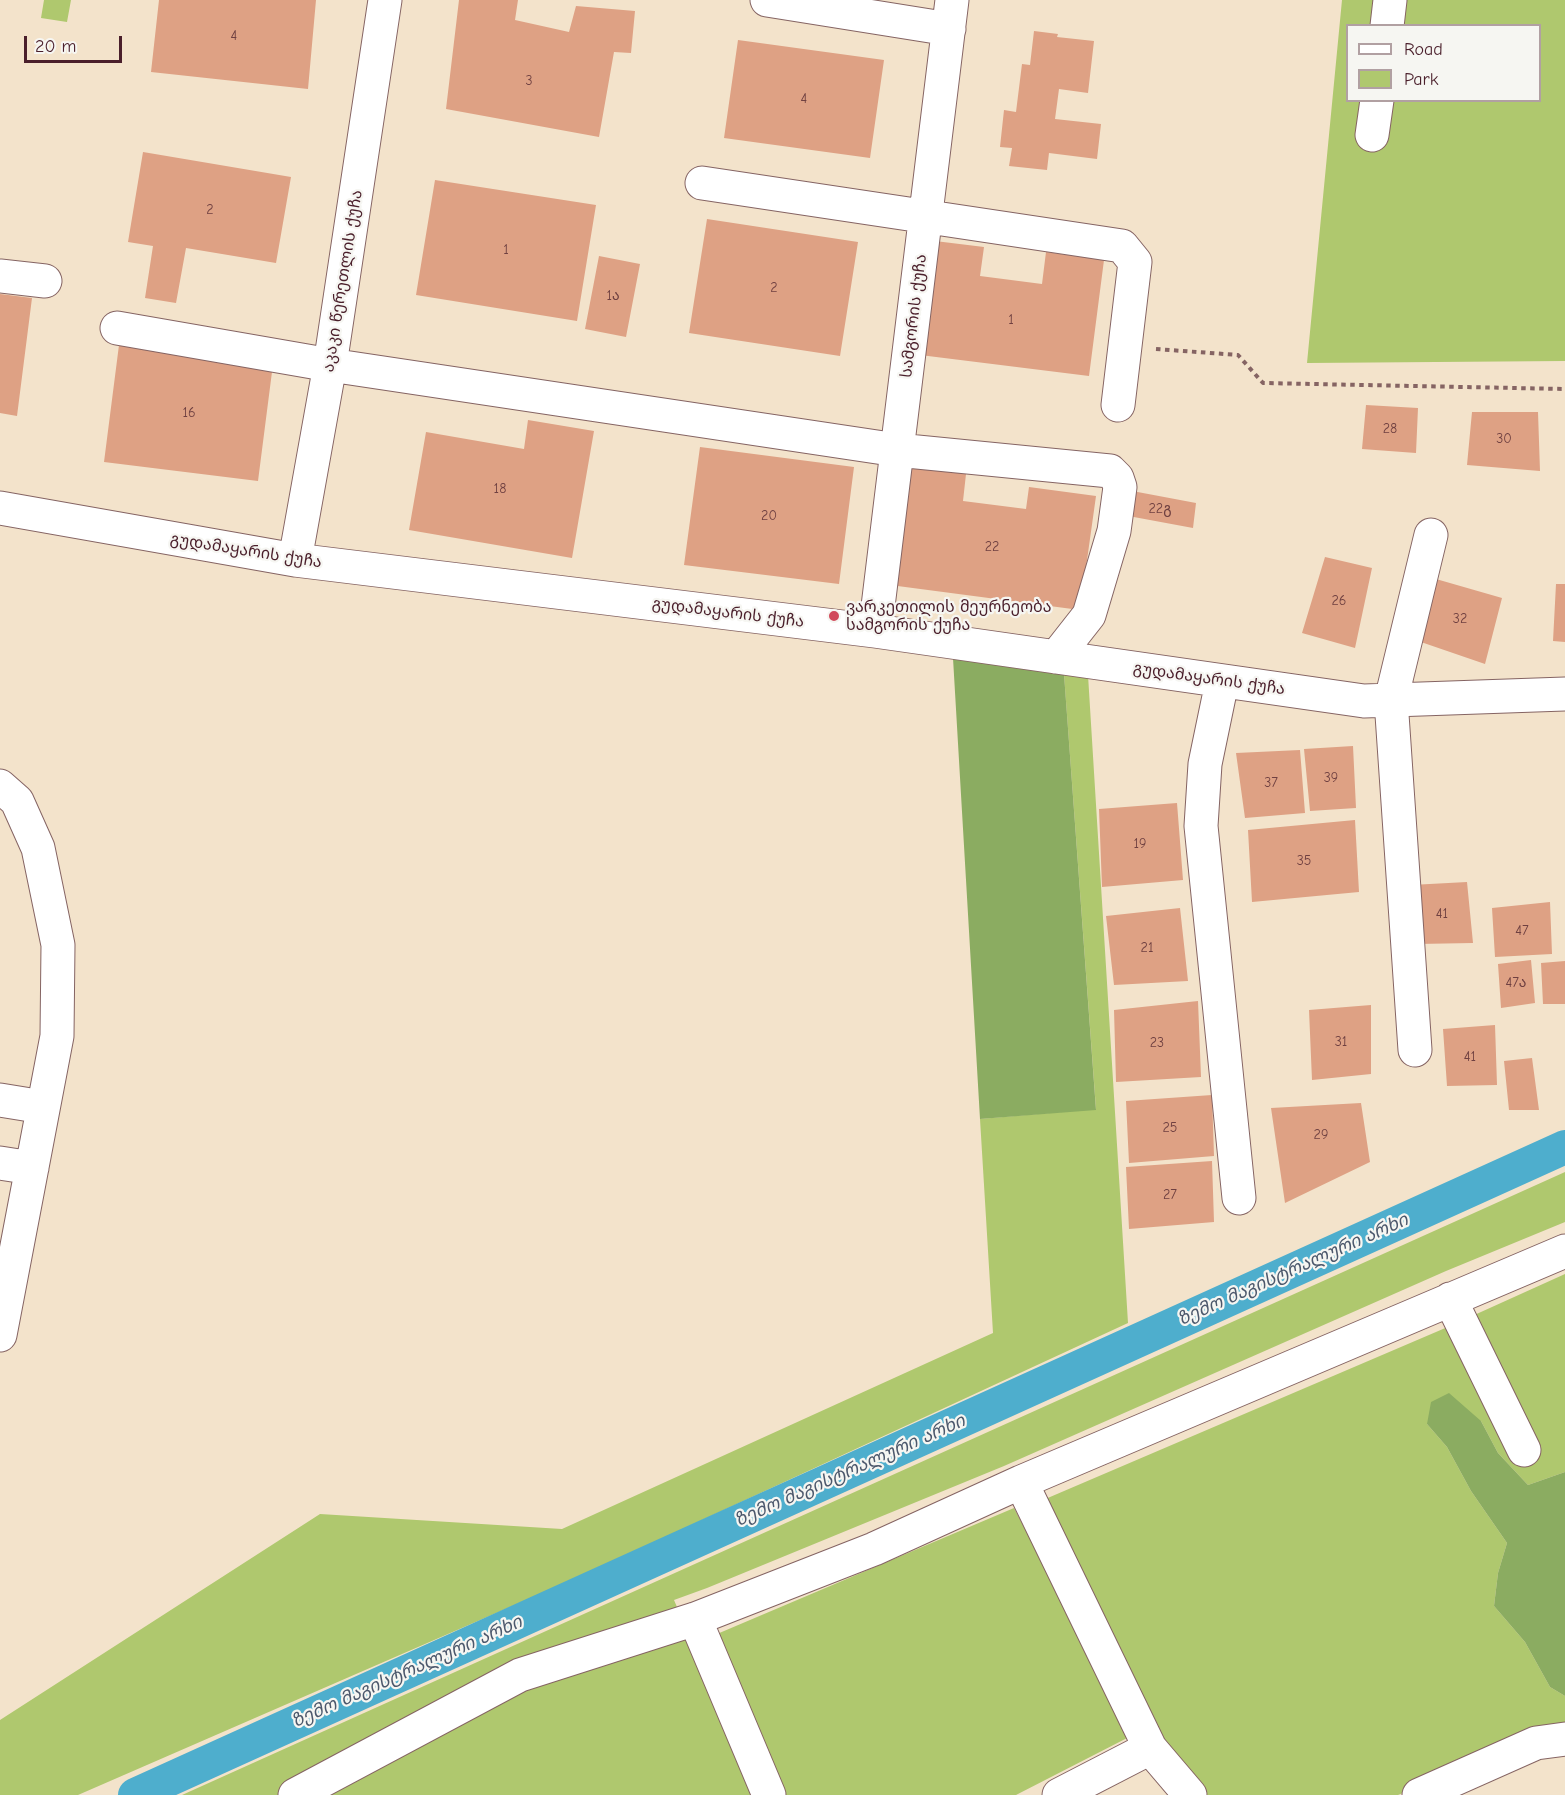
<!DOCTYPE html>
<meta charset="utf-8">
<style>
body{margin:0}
#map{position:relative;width:1565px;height:1795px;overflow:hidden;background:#f3e3cb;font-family:"Comic Neue",sans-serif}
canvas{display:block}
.legend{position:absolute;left:1346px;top:24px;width:195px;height:78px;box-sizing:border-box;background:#f6f6f2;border:2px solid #b1a0a2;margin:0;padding:8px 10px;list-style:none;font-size:18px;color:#4a1f2b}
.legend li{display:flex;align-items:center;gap:12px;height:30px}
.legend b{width:30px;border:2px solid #b1a0a2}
.scale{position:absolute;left:24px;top:36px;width:98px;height:27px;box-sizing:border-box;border:3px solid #4a1f2b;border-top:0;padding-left:8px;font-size:18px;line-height:21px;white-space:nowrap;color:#4a1f2b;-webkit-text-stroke:4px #f6f6f2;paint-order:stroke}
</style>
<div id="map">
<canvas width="1565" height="1795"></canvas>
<ul class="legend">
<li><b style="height:8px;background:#fff"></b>Road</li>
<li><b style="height:16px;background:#afc86e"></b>Park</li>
</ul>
<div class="scale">20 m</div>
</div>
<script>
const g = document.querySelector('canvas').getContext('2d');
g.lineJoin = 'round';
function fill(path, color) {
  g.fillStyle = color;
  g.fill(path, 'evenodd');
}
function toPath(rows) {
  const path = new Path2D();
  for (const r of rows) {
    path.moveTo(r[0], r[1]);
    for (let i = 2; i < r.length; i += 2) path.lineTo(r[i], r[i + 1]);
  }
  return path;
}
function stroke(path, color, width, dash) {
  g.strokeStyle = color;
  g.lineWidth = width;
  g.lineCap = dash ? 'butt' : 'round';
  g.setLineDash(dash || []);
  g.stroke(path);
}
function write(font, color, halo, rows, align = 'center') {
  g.font = font + ' "Comic Neue","Noto Sans Georgian",sans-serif';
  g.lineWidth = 4.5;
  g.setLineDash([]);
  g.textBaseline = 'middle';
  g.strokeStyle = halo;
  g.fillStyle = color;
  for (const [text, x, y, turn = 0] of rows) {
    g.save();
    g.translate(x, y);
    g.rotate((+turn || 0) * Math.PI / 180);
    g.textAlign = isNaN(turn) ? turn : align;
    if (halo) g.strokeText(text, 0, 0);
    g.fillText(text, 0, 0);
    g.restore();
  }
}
const green = toPath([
 [44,0,71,0,67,22,41,18],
 [1342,0,1565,0,1565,361,1307,363],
 [1348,26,1540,26,1540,100,1348,100],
 [1064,674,1088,675,1128,1323,579,1577,78,1795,0,1795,0,1720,320,1514,562,1529,993,1333,980,1119,1096,1109],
 [1565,1172,1565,1222,1446,1271,1004,1466,707,1588,674,1600,757,1795,182,1795],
 [1565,1274,1565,1472,1528,1485,1498,1453,1481,1421,1427,1424,1447,1447,1471,1491,1507,1543,1498,1573,1494,1606,1525,1642,1550,1687,1565,1696,1565,1728,1398,1795,1208,1795,1195,1789,1165,1745,1043,1500,1450,1326],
 [1014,1508,1131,1736,1016,1795,783,1795,717,1634]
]);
const forest = toPath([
 [953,658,1064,674,1096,1110,980,1119],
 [1449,1393,1481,1421,1498,1453,1528,1485,1565,1472,1565,1696,1550,1687,1525,1642,1494,1606,1498,1573,1507,1543,1471,1491,1447,1447,1427,1424,1431,1402]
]);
const canal = toPath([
 [135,1795,1565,1147]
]);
const building = toPath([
 [159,0,316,0,308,89,151,72],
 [459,0,518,0,515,20,569,32,576,6,635,11,631,53,614,52,599,137,446,109],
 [1034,31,1058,34,1057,37,1094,41,1088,93,1059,89,1055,119,1101,124,1097,159,1049,153,1047,170,1009,166,1012,148,1000,147,1004,110,1016,112,1022,64,1030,65],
 [738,40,884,60,870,158,724,138],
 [143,152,291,177,276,263,186,248,176,303,145,298,153,246,128,242],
 [435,180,596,205,577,321,416,295],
 [707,219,858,242,840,356,689,333],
 [935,241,984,247,980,276,1042,284,1046,252,1104,260,1089,376,920,355],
 [599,256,640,264,626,337,585,329],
 [0,294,32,298,17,416,0,413],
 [119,345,273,364,258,481,104,462],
 [1366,405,1418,408,1416,453,1362,449],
 [1472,412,1538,412,1540,471,1467,465],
 [528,420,594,431,572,558,409,530,426,432,524,449],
 [700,447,854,467,839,584,684,565],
 [907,465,966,474,963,501,1026,509,1029,487,1096,496,1080,610,890,585],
 [1127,490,1196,503,1193,528,1123,515],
 [1325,557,1372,568,1355,648,1302,633],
 [1436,579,1502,598,1485,664,1418,641],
 [1556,584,1565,584,1565,642,1553,641],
 [1353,746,1356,808,1310,811,1304,749],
 [1300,750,1305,813,1245,818,1236,753],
 [1177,803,1183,880,1102,887,1099,809],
 [1355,820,1359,892,1252,902,1248,830],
 [1467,882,1473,943,1417,944,1411,885],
 [1550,902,1552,954,1495,957,1492,908],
 [1180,908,1188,981,1114,985,1106,916],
 [1531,960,1535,1003,1501,1008,1498,964],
 [1565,961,1565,1004,1543,1004,1541,963],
 [1198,1001,1201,1077,1116,1082,1114,1010],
 [1371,1005,1371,1074,1312,1080,1309,1010],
 [1495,1025,1497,1085,1447,1086,1443,1029],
 [1532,1058,1539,1110,1509,1110,1504,1061],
 [1212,1095,1214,1156,1129,1163,1126,1101],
 [1361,1103,1370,1162,1285,1203,1271,1108],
 [1212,1161,1214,1222,1129,1229,1126,1167]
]);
const path = toPath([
 [1156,349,1238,355,1263,383,1565,389]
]);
const minor = toPath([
 [767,0,949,29],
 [1387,26,1390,0],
 [1372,135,1377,100],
 [702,183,1122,246,1135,262,1118,405],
 [0,276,45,281],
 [117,328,330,365,897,450,1110,471,1117,478,1120,487,1114,531,1089,615,1056,657],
 [0,508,295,560,875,631,1364,701,1565,694],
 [295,560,330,365,385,0],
 [875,631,952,0],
 [1222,682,1205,764,1201,826,1239,1198],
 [0,786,17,801,38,848,58,945,57,1036,0,1335],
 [1415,1050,1391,700,1431,535],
 [0,1100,43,1107],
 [0,1163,32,1168],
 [1450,1299,1524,1450],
 [1021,1482,1150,1748,1190,1795],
 [695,1619,769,1795],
 [295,1795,520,1675,695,1619,874,1549,1021,1482,1565,1251],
 [1059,1795,1150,1748],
 [1419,1795,1536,1743,1565,1739]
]);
const markers = [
 [834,616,6,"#d1495b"]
];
const numberNames = [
 ["4",234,36],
 ["3",529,81],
 ["4",804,99],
 ["2",210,210],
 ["1",506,250],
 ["2",774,288],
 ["1ა",613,296],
 ["1",1011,320],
 ["16",189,413],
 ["28",1390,429],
 ["30",1504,439],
 ["18",500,489],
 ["22გ",1160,509],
 ["20",769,516],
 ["22",992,547],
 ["26",1339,601],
 ["32",1460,619],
 ["39",1331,778],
 ["37",1271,783],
 ["19",1140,844],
 ["35",1304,861],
 ["41",1442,914],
 ["47",1522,931],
 ["21",1147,948],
 ["47ა",1516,983],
 ["31",1341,1042],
 ["23",1157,1043],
 ["41",1470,1057],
 ["25",1170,1128],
 ["29",1321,1135],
 ["27",1170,1195]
];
const streetNames = [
 ["აკაკი წერეთლის ქუჩა",343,281,-81],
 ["სამგორის ქუჩა",914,316,-83],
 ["გუდამაყარის ქუჩა",246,551,9],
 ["გუდამაყარის ქუჩა",728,613,7],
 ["გუდამაყარის ქუჩა",1209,679,8]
];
const poiNames = [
 ["ვარკეთილის მეურნეობა",846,607],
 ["სამგორის ქუჩა",846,625]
];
const waterNames = [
 ["ზემო მაგისტრალური არხი",1293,1270,-24],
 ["ზემო მაგისტრალური არხი",850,1471,-24],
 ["ზემო მაგისტრალური არხი",407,1672,-24]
];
fill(green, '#afc86e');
fill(forest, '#8bac61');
stroke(canal, '#4eaecd', 34);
fill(building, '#dea184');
stroke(minor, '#856463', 35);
stroke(path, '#856463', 4, [4.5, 4.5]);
stroke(minor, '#fff', 33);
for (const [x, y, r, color] of markers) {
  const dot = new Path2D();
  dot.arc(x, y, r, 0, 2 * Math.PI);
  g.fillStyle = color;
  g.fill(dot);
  stroke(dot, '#f6f6f2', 2);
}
write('14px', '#6f4041', null, numberNames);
write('16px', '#4a1f2b', '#f6f6f2', streetNames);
write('16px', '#4a1f2b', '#f6f6f2', poiNames, 'left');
write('italic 18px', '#4c586c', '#f6f6f2', waterNames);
</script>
